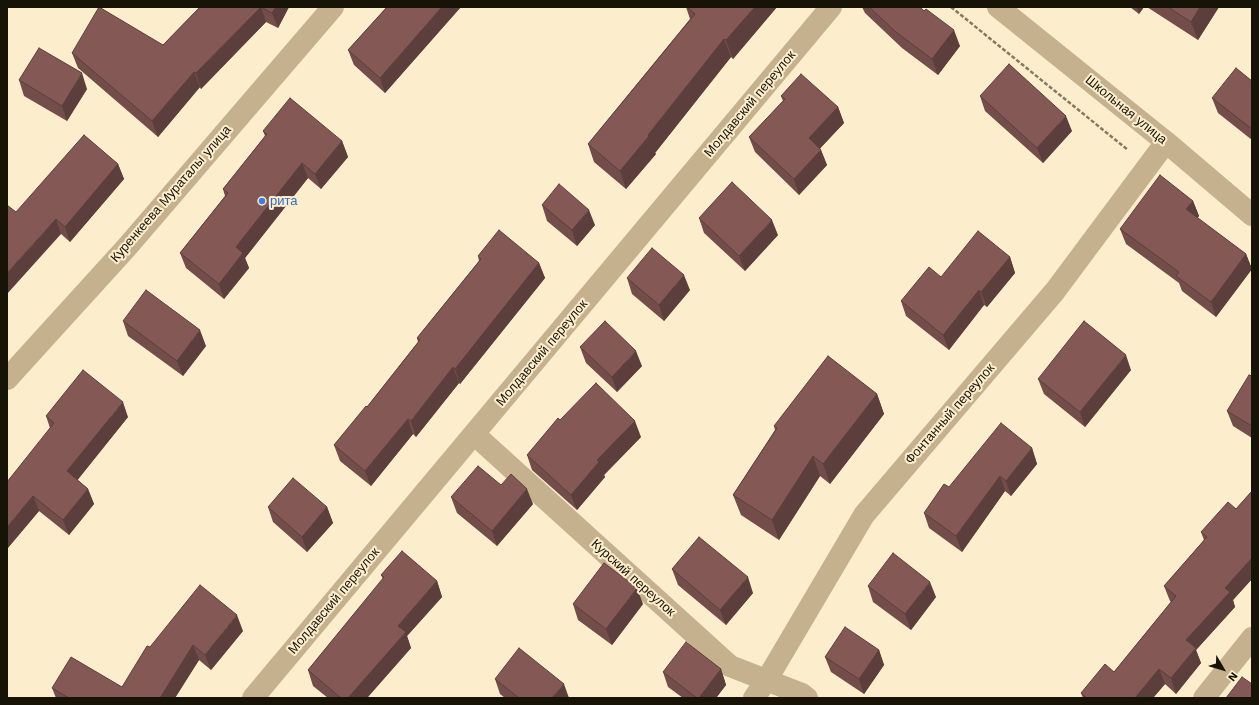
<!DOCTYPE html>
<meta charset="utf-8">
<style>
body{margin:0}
#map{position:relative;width:1259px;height:705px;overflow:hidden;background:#fceecd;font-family:"Work Sans",sans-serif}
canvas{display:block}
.frame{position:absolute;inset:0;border:8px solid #171307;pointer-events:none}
.north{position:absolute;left:1203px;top:649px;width:40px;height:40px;-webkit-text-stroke:3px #fceecd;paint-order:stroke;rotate:128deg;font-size:11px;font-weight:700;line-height:16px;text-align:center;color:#171307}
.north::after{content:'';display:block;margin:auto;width:14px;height:18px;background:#171307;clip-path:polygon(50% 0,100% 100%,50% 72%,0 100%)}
</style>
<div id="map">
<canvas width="1259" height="705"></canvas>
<div class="frame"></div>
<div class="north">N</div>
</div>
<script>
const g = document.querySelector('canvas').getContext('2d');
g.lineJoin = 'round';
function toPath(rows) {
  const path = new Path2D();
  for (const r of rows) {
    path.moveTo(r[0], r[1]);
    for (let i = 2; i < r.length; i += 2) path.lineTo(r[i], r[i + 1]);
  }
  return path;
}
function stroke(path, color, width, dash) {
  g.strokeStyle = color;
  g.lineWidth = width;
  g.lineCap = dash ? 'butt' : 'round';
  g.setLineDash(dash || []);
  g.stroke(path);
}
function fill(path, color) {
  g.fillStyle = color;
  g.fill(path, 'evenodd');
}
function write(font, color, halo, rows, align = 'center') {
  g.font = font + ' "Work Sans",sans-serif';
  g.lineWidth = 4;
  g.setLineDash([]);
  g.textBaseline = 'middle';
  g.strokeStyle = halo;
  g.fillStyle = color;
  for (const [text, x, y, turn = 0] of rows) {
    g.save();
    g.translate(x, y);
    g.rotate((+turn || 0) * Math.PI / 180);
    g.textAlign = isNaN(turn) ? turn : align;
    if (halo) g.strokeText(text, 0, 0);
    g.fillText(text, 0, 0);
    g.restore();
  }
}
const path = toPath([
 [951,7,1128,150]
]);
const street = toPath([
 [998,7,1166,142,1252,215],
 [7,379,127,247,333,7],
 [474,434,730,666,802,694,807,698],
 [253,698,831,7],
 [754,698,766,681,864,515,1055,291,1166,142],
 [1204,698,1252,638]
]);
const wall = toPath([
 [200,7,289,7,278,28,266,22,201,89,200,87,158,137,78,68,72,53,163,45],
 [387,7,459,7,460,8,385,93,354,65,348,50],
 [686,7,777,7,733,59,731,57,655,153,656,154,626,189,594,162,588,144,690,19],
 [862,7,920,7,960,46,938,75,902,48,865,13],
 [1130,7,1144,7,1139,14],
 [1147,7,1219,7,1198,40],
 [19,80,87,89,67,121,24,96],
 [1252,81,1252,140,1218,113,1212,98],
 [781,96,838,107,844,123,820,148,827,165,799,195,755,152,749,137,783,101],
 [980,96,1072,131,1043,163,985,111],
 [263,131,342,141,348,157,321,189,308,178,245,258,249,268,224,299,186,268,180,253,225,196,223,189,265,136],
 [118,164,124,179,70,242,61,234,16,212],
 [1193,201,1199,216,1197,218,1246,254,1252,269,1216,317,1182,291,1179,283,1126,244,1120,229],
 [542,205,595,225,577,246,547,221],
 [699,218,778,235,745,271,704,233],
 [478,256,539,263,545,278,460,384,459,383,416,437,413,434,371,486,340,461,334,445,367,407,418,342,417,338,479,261],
 [1010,257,1015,273,987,307,984,305,949,350,906,316,901,301,941,277],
 [627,278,690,290,664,321,632,294],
 [123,321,206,346,183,376,128,336],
 [580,347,642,366,617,392,586,363],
 [1131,370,1085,427,1044,394,1038,379],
 [1252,376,1252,438,1233,426,1227,411],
 [877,394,884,414,830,484,820,476,779,540,741,515,733,495,775,430,774,426],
 [46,416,128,417,77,480,88,489,94,504,69,535,39,511,7,549,50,428],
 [560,420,641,437,604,475,605,477,577,510,532,470,527,455],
 [1032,448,1037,464,1011,496,1005,491,962,552,929,528,924,513,949,487],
 [501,485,533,504,497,546,457,513,451,497],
 [1252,491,1252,579,1233,600,1235,607,1196,650,1201,663,1176,694,1165,684,1153,698,1083,698,1081,693,1114,672,1171,602,1170,601,1164,586,1204,540,1201,532,1236,509],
 [268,507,327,507,333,523,307,552,273,522],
 [672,569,753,593,726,625,678,585],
 [381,575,437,581,442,597,407,636,411,648,367,698,328,698,313,686,308,670,383,579],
 [868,586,936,597,911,630,873,602],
 [573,604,643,604,612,645,578,620],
 [243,631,211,670,199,660,175,698,56,698,52,688,122,687,150,647],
 [879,650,884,665,864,694,831,672,825,657],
 [721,669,726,685,716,698,683,698,668,687,663,672],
 [495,679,569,698,505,698,500,694]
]);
const shadedWall = toPath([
 [261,7,266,22,201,89,196,73],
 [276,7,289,7,278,28,272,13],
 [442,7,459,7,460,8,385,93,380,78],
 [755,7,777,7,733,59,726,40],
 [1137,7,1144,7,1139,14],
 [1200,7,1219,7,1198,40,1191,22],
 [954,30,960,46,938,75,932,59],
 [724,39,731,57,655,153,656,154,626,189,620,171],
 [194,72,200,87,158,137,152,121],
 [82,73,87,89,67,121,62,106],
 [838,107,844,123,815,154,809,138],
 [1066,116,1072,131,1043,163,1037,148],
 [342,141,348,157,321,189,315,174],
 [821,150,827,165,799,195,794,179],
 [302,163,308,178,245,258,249,268,224,299,219,284,236,247],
 [118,164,124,179,70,242,65,227],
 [1193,201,1199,216,1192,225,1186,209],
 [589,210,595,225,577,246,572,230],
 [56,219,61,234,7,294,7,273],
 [772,220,778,235,745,271,739,256],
 [1246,254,1252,269,1216,317,1211,302],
 [1010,257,1015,273,987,307,981,292],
 [539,263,545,278,460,384,455,369],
 [684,275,690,290,664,321,659,305],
 [979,290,984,305,949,350,943,335],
 [200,330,206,346,183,376,177,361],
 [636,351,642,366,617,392,612,377],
 [1126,355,1131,370,1085,427,1080,412],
 [453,367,459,383,416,437,411,421],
 [877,394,884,414,830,484,823,464],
 [123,402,128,417,72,487,67,471],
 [408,419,413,434,371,486,365,471],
 [635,421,641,437,604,475,605,477,577,510,571,495,597,460],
 [1032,448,1037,464,1011,496,1006,481],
 [813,456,820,476,779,540,772,520],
 [1000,476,1005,491,962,552,956,536],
 [88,489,94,504,69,535,63,520],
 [527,489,533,504,497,546,492,531],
 [33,496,39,511,7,549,7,527],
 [327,507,333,523,307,552,302,537],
 [1252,558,1252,579,1233,600,1235,607,1196,650,1201,663,1176,694,1171,678,1186,640,1225,588],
 [748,577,753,593,726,625,720,610],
 [437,581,442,597,407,636,411,648,367,698,348,698,398,626],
 [930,582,936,597,911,630,905,614],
 [637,588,643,604,612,645,606,629],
 [237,615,243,631,211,670,205,655],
 [193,645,199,660,175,698,160,698],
 [879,650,884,665,864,694,859,679],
 [721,669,726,685,716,698,699,698],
 [1159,669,1165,684,1153,698,1135,698],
 [564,684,569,698,552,698]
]);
const building = toPath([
 [99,7,163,45,200,7,261,7,196,73,194,72,152,121,72,53,99,7],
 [261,7,276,7,272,13,261,7],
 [387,7,442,7,380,78,348,50,387,7],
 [687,7,755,7,726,40,724,39,648,135,649,136,620,171,588,144,695,14,687,7],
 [869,7,920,7,924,11,926,9,954,30,932,59,896,32,869,7],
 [1168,7,1200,7,1191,22,1168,7],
 [39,48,82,73,62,106,19,80,39,48],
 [1009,64,1066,116,1037,148,980,96,1009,64],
 [1236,68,1252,81,1252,129,1212,98,1236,68],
 [801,74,838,107,809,138,821,150,794,179,749,137,785,99,781,96,801,74],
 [290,98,342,141,315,174,302,163,236,247,243,253,219,284,180,253,228,193,223,189,267,134,263,131,290,98],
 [84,135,118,164,65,227,56,219,7,273,7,205,16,212,84,135],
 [1160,175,1193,201,1186,209,1246,254,1211,302,1176,276,1179,272,1120,229,1160,175],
 [732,182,772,220,739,256,699,218,732,182],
 [559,184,589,210,572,230,542,205,559,184],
 [499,230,539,263,455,369,453,367,411,421,408,419,365,471,334,445,366,406,367,407,420,340,417,338,481,259,478,256,499,230],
 [978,231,1010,257,981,292,979,290,943,335,901,301,929,267,941,277,978,231],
 [652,248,684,275,659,305,627,278,652,248],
 [146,290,200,330,177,361,123,321,146,290],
 [605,321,636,351,612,377,580,347,605,321],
 [1084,321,1126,355,1080,412,1038,379,1084,321],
 [828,356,877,394,823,464,813,456,772,520,733,495,777,428,774,426,828,356],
 [83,370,123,402,67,471,88,489,63,520,33,496,7,527,7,482,54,423,46,416,83,370],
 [1249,375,1252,376,1252,426,1227,411,1249,375],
 [596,383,635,421,597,460,599,462,571,495,527,455,558,418,560,420,596,383],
 [1001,423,1032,448,1006,481,1000,476,956,536,924,513,944,484,949,487,1001,423],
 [478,466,501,485,511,474,527,489,492,531,451,497,478,466],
 [293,478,327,507,302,537,268,507,293,478],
 [1252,491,1252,558,1225,588,1230,592,1186,640,1196,648,1171,678,1159,669,1135,698,1087,698,1081,693,1105,664,1114,672,1176,596,1164,586,1207,537,1201,532,1228,502,1236,509,1252,491],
 [699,537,748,577,720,610,672,569,699,537],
 [402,551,437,581,398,626,406,632,348,698,341,698,308,670,384,577,381,575,402,551],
 [893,553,930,582,905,614,868,586,893,553],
 [604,563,637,588,606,629,573,604,604,563],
 [200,585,237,615,205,655,193,645,160,698,69,698,52,688,71,657,122,687,147,646,150,647,200,585],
 [845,627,879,650,859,679,825,657,845,627],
 [686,642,721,669,699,698,697,698,663,672,686,642],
 [519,648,564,684,552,698,519,698,495,679,519,648],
 [1242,677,1252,684,1252,698,1226,698,1242,677]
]);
const markers = [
 [262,201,4,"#3f7fe0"]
];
const streetNames = [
 ["Молдавский переулок",750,104,-50],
 ["Школьная улица",1126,110,39],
 ["Куренкеева Мураталы улица",171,194,-49],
 ["Молдавский переулок",542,353,-50],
 ["Фонтанный переулок",950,414,-49],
 ["Курский переулок",633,578,42],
 ["Молдавский переулок",334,601,-50]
];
const shopNames = [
 ["рита",270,201]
];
stroke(path, '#837a64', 2.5, [4, 2]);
stroke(street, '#c6b18e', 22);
fill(wall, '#724d49');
fill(shadedWall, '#5c3e3c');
fill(building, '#845955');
stroke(building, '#5c3e3c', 1);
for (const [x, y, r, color] of markers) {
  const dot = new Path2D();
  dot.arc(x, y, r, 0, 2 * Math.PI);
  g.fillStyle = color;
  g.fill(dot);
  stroke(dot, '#fceecd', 1.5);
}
write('13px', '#171307', '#fceecd', streetNames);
write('13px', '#366cbe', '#fceecd', shopNames, 'left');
</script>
